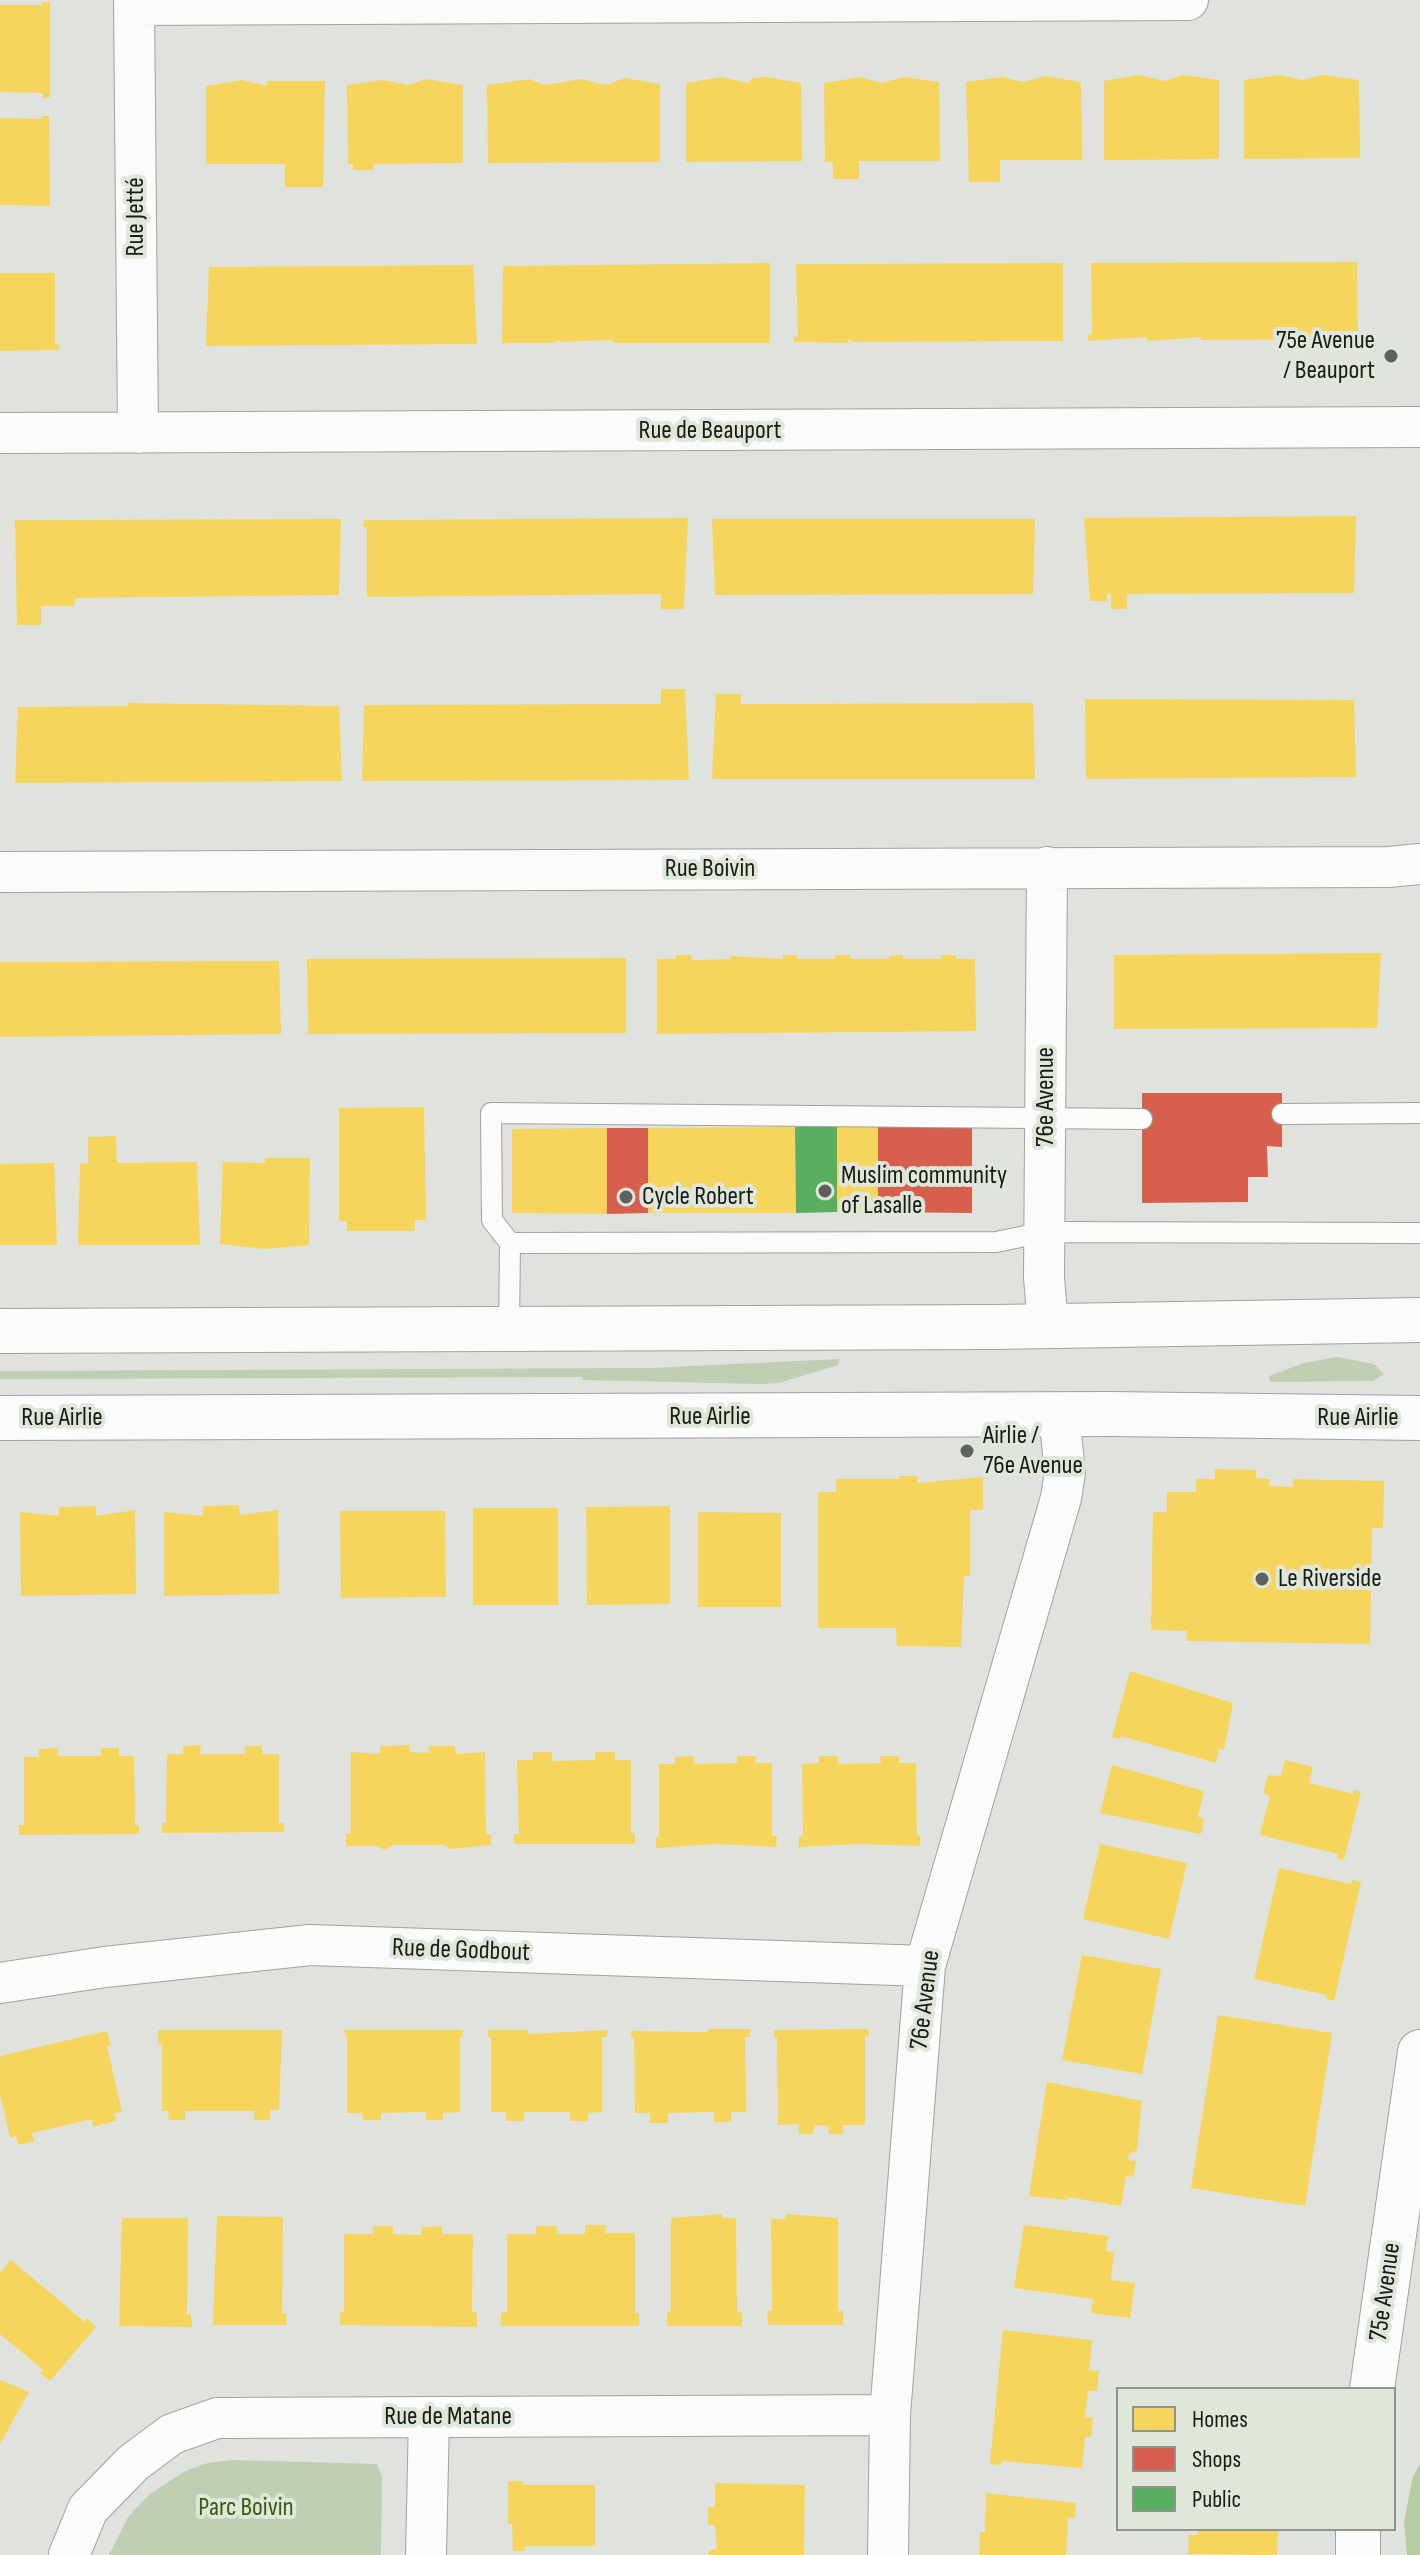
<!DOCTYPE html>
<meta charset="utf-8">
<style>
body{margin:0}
#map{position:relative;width:1420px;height:2555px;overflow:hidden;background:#e0e3dd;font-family:"Sofia Sans Condensed",sans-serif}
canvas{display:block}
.legend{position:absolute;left:1116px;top:2387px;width:280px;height:144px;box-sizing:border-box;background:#dfe6da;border:2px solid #90958c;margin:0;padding:10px 14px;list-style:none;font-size:24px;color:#191b17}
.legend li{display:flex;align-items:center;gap:16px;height:40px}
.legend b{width:40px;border:2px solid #90958c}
</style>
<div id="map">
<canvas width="1420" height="2555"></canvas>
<ul class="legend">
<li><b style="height:22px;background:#f6d55c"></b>Homes</li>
<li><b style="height:22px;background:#d6604d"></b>Shops</li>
<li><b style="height:22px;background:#5aae61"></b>Public</li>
</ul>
</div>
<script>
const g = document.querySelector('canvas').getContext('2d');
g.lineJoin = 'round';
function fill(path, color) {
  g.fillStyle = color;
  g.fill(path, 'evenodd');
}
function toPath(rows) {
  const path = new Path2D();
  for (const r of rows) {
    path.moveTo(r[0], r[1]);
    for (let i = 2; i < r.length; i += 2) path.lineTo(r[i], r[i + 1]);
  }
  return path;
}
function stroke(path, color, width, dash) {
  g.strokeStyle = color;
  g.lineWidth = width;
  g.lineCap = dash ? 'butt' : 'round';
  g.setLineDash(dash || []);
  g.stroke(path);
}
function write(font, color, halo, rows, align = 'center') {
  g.font = font + ' "Sofia Sans Condensed",sans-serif';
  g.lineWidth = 8;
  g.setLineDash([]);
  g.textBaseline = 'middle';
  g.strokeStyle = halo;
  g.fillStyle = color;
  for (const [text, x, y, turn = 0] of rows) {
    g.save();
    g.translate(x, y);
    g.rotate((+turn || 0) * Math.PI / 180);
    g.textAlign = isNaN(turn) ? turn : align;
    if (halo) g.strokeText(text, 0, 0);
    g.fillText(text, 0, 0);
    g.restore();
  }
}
const green = toPath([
 [1337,1357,1374,1364,1384,1374,1373,1381,1270,1382,1269,1376,1304,1363],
 [839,1359,838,1365,779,1383,761,1384,583,1380,582,1377,0,1379,0,1371,650,1368],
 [232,2460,377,2464,382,2477,381,2555,109,2555,128,2517,150,2494,185,2471,208,2463]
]);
const forest = toPath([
 [1420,2464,1420,2555,1407,2555,1404,2522,1413,2476]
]);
const homes = toPath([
 [42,2,50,2,50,97,43,98,43,93,0,92,0,5,42,5],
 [1139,75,1165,81,1183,75,1219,80,1219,159,1104,160,1104,81],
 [1280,75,1302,80,1323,75,1359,80,1360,158,1244,159,1244,80],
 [1045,76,1081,82,1082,160,1000,160,1000,182,969,182,966,82,1002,77,1024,82],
 [721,77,747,83,753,78,766,77,801,83,802,161,686,162,686,83],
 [860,77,882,83,904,77,939,82,940,161,859,161,859,179,833,179,833,162,825,162,824,83],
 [625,78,660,84,660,162,488,163,487,85,529,79,545,85,580,79,606,85],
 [427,79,463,85,463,163,374,164,373,170,353,170,353,164,348,164,347,85,383,80,408,85],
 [242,80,267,86,267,81,325,81,323,187,285,187,285,164,206,164,206,86],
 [42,116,49,116,50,206,0,205,0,118,42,119],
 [1357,262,1358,339,1201,340,1201,337,1148,341,1146,337,1088,341,1087,334,1092,334,1091,263],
 [770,263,770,343,613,343,613,340,560,342,560,340,555,343,502,343,503,266],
 [1063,263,1063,341,853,342,849,339,848,343,794,342,794,336,798,337,796,264],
 [473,265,477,344,206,346,209,267],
 [0,273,55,273,55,344,59,344,59,350,0,351],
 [1356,516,1354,593,1127,594,1127,609,1111,609,1111,594,1107,594,1107,601,1090,601,1084,518],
 [688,518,684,609,661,609,661,594,367,597,367,527,363,527,364,520],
 [341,519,339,595,75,598,74,606,41,606,41,625,17,625,15,520],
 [712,519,1035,519,1033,594,715,595],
 [661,689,685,689,689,780,362,781,364,705,661,704],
 [716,694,741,694,741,704,1033,703,1035,779,712,779],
 [1085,699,1354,700,1356,777,1086,779],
 [128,703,339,706,342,781,15,783,18,707,128,706],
 [1381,953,1377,1028,1114,1029,1114,955],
 [676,955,692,955,691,960,730,959,730,956,783,959,783,955,797,955,797,959,835,959,835,955,850,955,850,959,889,959,889,956,903,955,903,959,942,959,941,955,956,955,956,959,975,959,976,1031,657,1034,657,959,676,959],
 [626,958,626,1033,308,1034,307,959],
 [279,961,281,1034,0,1037,0,962],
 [424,1107,426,1220,415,1220,415,1231,347,1231,347,1221,339,1221,339,1108],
 [878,1126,878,1212,837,1212,837,1127],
 [795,1127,796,1213,648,1213,648,1128],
 [607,1128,607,1214,512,1213,512,1129],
 [116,1136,117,1163,197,1162,200,1245,78,1245,80,1163,88,1164,88,1137],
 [265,1158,310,1158,309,1245,265,1249,220,1244,223,1162,265,1163],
 [54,1163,57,1245,0,1245,0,1164],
 [1215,1469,1256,1470,1256,1478,1270,1479,1269,1486,1293,1487,1293,1479,1384,1481,1383,1528,1372,1528,1370,1644,1186,1641,1187,1631,1151,1630,1153,1512,1167,1512,1167,1492,1196,1492,1196,1479,1215,1479],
 [899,1476,918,1476,917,1483,983,1477,983,1510,970,1510,970,1576,964,1576,961,1647,897,1646,896,1628,818,1628,818,1492,836,1492,836,1479,899,1479],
 [239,1505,240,1515,278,1510,279,1594,164,1596,164,1512,203,1516,203,1506],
 [96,1506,96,1516,135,1510,136,1594,21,1596,20,1512,59,1516,59,1507],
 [670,1506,670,1604,587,1605,586,1507],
 [473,1508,558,1508,558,1605,473,1605],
 [340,1511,445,1511,446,1597,341,1598],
 [698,1512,781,1513,781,1607,698,1607],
 [1130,1671,1233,1703,1224,1750,1219,1749,1216,1763,1121,1736,1120,1739,1112,1737],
 [200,1745,201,1754,245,1754,245,1746,262,1746,262,1754,279,1754,279,1823,284,1823,284,1832,162,1833,162,1823,166,1823,167,1754,183,1754,183,1746],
 [410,1745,410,1752,429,1753,429,1746,455,1746,456,1754,485,1752,486,1834,491,1835,491,1845,451,1849,443,1845,394,1845,384,1850,377,1846,346,1846,346,1833,351,1834,351,1752,380,1754,380,1746],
 [58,1748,58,1756,101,1756,101,1748,119,1748,119,1756,134,1756,135,1826,139,1825,139,1834,19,1835,19,1825,24,1825,24,1757,39,1757,39,1749],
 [533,1752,552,1752,552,1761,595,1760,595,1752,615,1752,615,1760,631,1760,631,1833,635,1833,635,1844,514,1844,514,1834,519,1834,517,1760,533,1760],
 [694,1756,694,1764,737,1763,737,1756,756,1756,755,1763,772,1763,772,1836,777,1836,776,1847,716,1844,656,1848,656,1837,659,1837,659,1764,675,1764,675,1757],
 [819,1756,838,1756,838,1764,881,1763,880,1756,899,1756,899,1763,916,1763,917,1836,920,1836,920,1846,859,1844,799,1847,799,1836,803,1837,802,1764,819,1763],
 [1285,1760,1313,1767,1309,1783,1353,1794,1353,1790,1361,1792,1344,1860,1337,1858,1338,1854,1260,1835,1270,1796,1263,1794,1268,1775,1281,1776],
 [1112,1765,1204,1791,1198,1817,1204,1819,1201,1834,1100,1813],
 [1100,1844,1187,1863,1169,1939,1083,1919],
 [1279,1868,1351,1884,1352,1880,1361,1882,1334,2001,1326,1999,1326,1995,1254,1979],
 [1082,1955,1161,1969,1142,2074,1062,2060],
 [1218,2015,1332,2033,1305,2206,1191,2188],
 [708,2029,750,2029,750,2037,745,2037,746,2112,731,2112,731,2122,714,2122,714,2112,668,2113,668,2123,650,2123,650,2113,635,2113,634,2037,631,2038,631,2031,708,2032],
 [868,2029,869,2037,865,2036,865,2125,843,2125,843,2134,829,2134,828,2126,814,2125,813,2134,799,2134,798,2124,778,2125,777,2037,774,2037,774,2030],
 [158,2030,282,2030,279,2110,270,2110,270,2120,254,2120,254,2111,185,2111,185,2120,168,2120,169,2111,162,2111,162,2044,158,2044],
 [343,2030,463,2030,463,2037,460,2037,460,2112,443,2113,443,2120,426,2120,426,2112,381,2113,381,2120,363,2120,362,2113,347,2113,347,2037],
 [487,2030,528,2030,529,2034,608,2030,607,2037,602,2037,602,2112,588,2113,588,2121,570,2121,570,2112,524,2112,524,2121,506,2121,506,2112,491,2112,491,2037,488,2037],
 [107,2031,111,2046,107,2046,122,2112,114,2113,116,2121,93,2127,92,2119,32,2133,34,2141,18,2145,16,2136,10,2138,0,2094,0,2056],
 [1047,2082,1142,2101,1137,2150,1129,2154,1128,2160,1136,2161,1133,2177,1126,2176,1121,2206,1068,2197,1067,2200,1029,2196],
 [722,2214,722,2218,736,2218,737,2312,742,2312,742,2326,667,2326,667,2312,671,2312,671,2218],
 [786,2214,838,2218,838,2311,843,2311,843,2325,768,2325,767,2311,772,2311,771,2219,786,2219],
 [217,2216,283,2217,282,2313,286,2313,286,2325,213,2325],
 [122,2218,188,2218,187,2314,191,2314,192,2327,119,2326],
 [585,2225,606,2225,605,2233,635,2233,635,2313,639,2313,639,2326,501,2326,501,2313,507,2312,507,2234,536,2234,536,2226,557,2226,557,2234,585,2234],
 [1024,2225,1108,2236,1106,2251,1114,2252,1111,2280,1135,2283,1130,2318,1091,2313,1093,2299,1014,2288],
 [373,2226,393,2226,393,2234,421,2235,422,2227,442,2226,442,2234,473,2234,472,2312,477,2312,477,2327,340,2325,340,2312,344,2311,344,2234,373,2234],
 [11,2260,85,2322,87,2318,96,2327,50,2381,40,2373,43,2370,0,2334,0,2273],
 [1003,2330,1092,2340,1089,2370,1099,2371,1097,2391,1088,2391,1085,2417,1093,2418,1091,2437,1085,2437,1082,2468,1002,2461,1001,2465,990,2464],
 [0,2380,29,2392,0,2444],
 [508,2481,523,2481,523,2485,595,2485,595,2546,525,2546,525,2551,513,2551,512,2524,508,2524],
 [715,2483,805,2485,804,2555,709,2555,709,2550,717,2549,715,2525,708,2525,708,2507,715,2507],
 [986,2493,1076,2503,1075,2518,1068,2518,1066,2555,979,2555,980,2532,985,2532],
 [1198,2529,1278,2529,1277,2555,1188,2554,1189,2535,1198,2535]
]);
const shops = toPath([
 [1142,1093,1282,1093,1282,1147,1267,1146,1268,1177,1248,1177,1248,1202,1142,1203],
 [878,1120,972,1120,972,1213,878,1212],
 [607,1128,648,1128,648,1213,607,1214]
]);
const public = toPath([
 [795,1127,837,1127,837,1212,796,1213]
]);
const service = toPath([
 [1282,1114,1420,1113],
 [510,1243,492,1220,491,1113,1142,1119],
 [509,1329,510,1243,996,1242,1045,1232,1420,1233]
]);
const minor = toPath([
 [134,0,138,433],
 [134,5,1188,0],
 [0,433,1420,427],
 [1047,867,1044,1277,1048,1327],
 [0,872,1389,867,1420,864],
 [0,1983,105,1967,310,1945,925,1966],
 [69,2555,88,2509,133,2463,172,2434,217,2418,890,2415],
 [426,2555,429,2417],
 [888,2555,890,2415,925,1966,1061,1498,1065,1472,1059,1415]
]);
const tertiary = toPath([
 [1372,2389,1420,2052],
 [1358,2555,1358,2529]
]);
const secondary = toPath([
 [0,1331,995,1327,1420,1320],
 [0,1418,1111,1414,1420,1418]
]);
const markers = [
 [1391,356,8,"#5f615c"],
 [825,1191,8,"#5f615c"],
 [626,1197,8,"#5f615c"],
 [967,1451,8,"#5f615c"],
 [1262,1579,8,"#5f615c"]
];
const streetNames = [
 ["Rue Jetté",136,217,-90],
 ["Rue de Beauport",710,431],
 ["Rue Boivin",710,869],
 ["76e Avenue",1046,1097,-90],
 ["Rue Airlie",710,1417],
 ["Rue Airlie",62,1418],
 ["Rue Airlie",1358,1418],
 ["Rue de Godbout",461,1951,2],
 ["76e Avenue",926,2000,-83],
 ["75e Avenue",1386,2292,-82],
 ["Rue de Matane",448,2417]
];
const poiNames = [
 ["75e Avenue",1375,341,"right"],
 ["/ Beauport",1375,371,"right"],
 ["Muslim community",841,1176],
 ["of Lasalle",841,1206],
 ["Cycle Robert",642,1197],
 ["Airlie /",983,1436],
 ["76e Avenue",983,1466],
 ["Le Riverside",1278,1579]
];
const parkNames = [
 ["Parc Boivin",246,2508]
];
fill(green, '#c0ceb4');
fill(forest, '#b6cca2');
fill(homes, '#f6d55c');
fill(shops, '#d6604d');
fill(public, '#5aae61');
stroke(service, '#a0a39e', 22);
stroke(minor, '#a0a39e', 42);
stroke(tertiary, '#a0a39e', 46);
stroke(secondary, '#a0a39e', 46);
stroke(service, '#fafbfa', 20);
stroke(minor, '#fafbfa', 40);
stroke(tertiary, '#fafbfa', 44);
stroke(secondary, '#fafbfa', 44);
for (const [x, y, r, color] of markers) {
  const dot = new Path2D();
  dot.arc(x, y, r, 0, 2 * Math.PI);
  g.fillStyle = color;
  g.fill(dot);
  stroke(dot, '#dfe6da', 3);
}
write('26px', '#191b17', '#dfe6da', streetNames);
write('26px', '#191b17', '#dfe6da', poiNames, 'left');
write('26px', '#395b10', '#dfe6da', parkNames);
</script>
